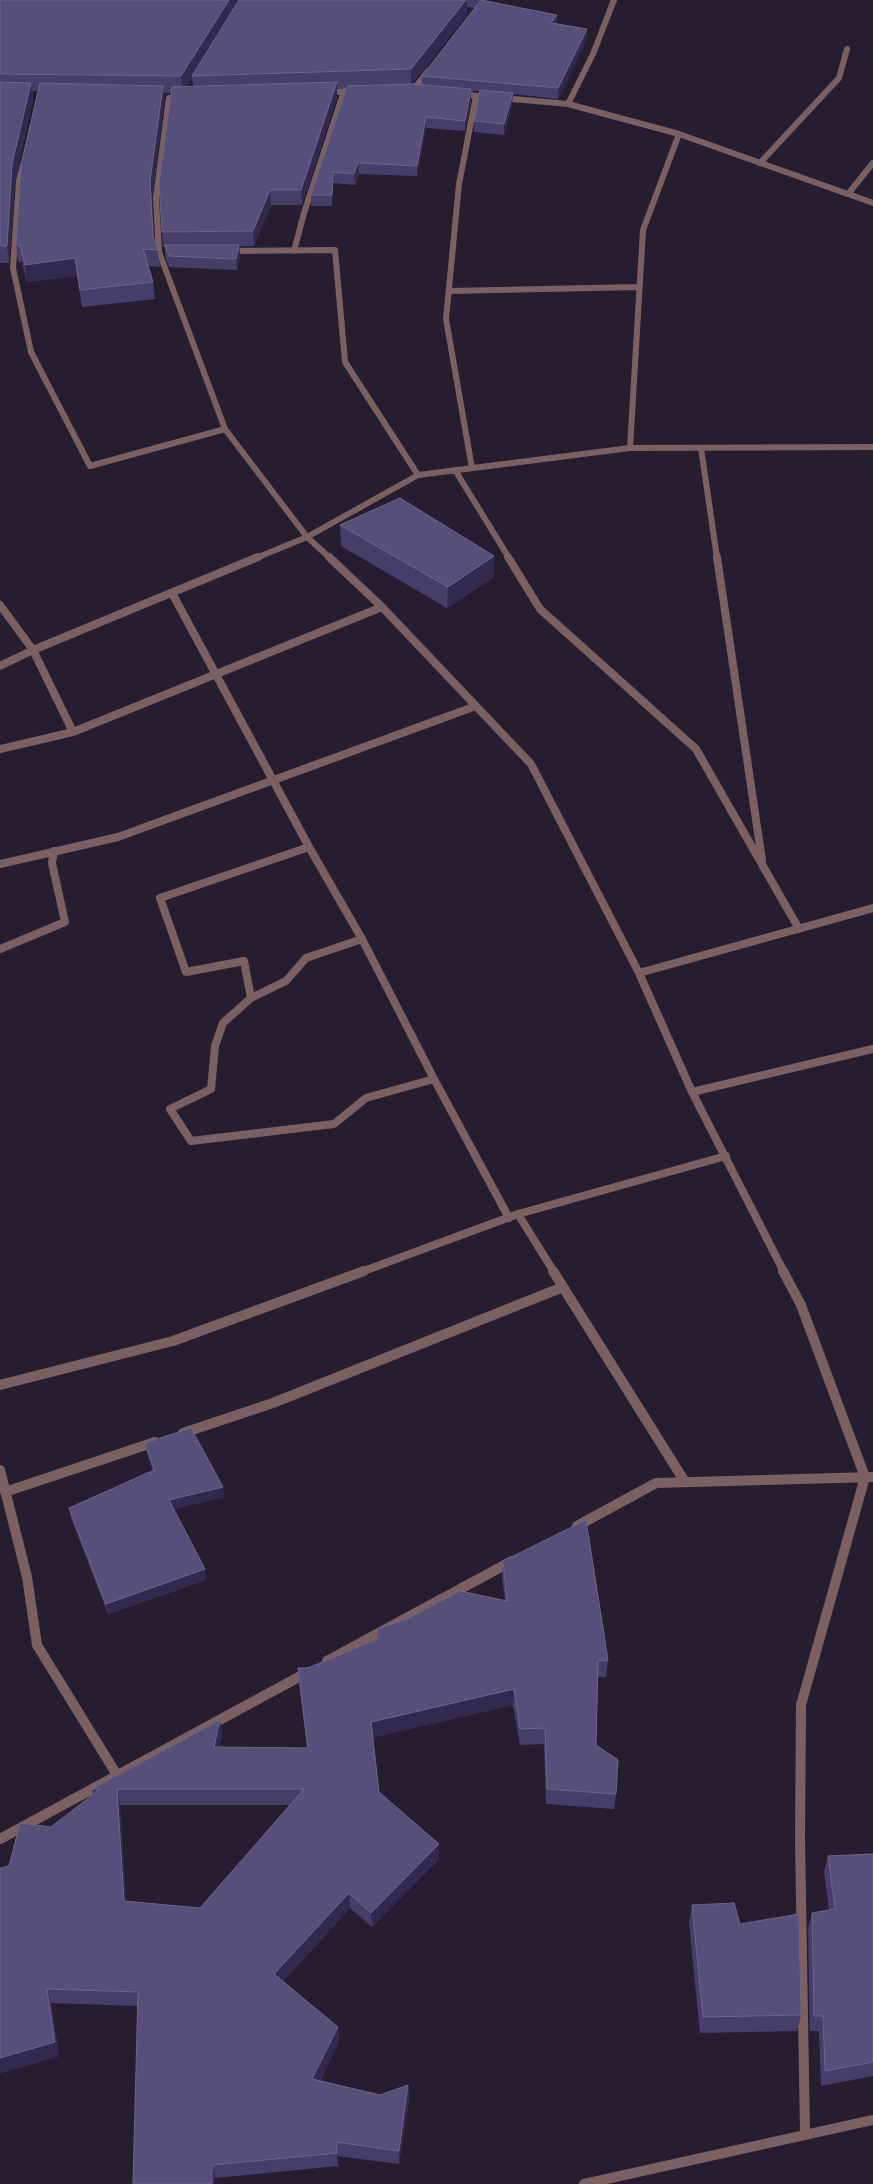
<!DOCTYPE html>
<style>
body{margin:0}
canvas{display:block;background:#261e30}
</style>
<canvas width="873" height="2184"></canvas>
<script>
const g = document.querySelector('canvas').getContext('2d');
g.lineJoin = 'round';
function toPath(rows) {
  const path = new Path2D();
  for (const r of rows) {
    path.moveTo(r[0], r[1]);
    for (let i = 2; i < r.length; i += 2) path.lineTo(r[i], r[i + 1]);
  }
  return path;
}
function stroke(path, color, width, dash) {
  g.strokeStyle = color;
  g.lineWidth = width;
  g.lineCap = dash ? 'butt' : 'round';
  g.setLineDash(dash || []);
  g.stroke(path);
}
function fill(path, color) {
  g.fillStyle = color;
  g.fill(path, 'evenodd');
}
const streetFar2 = toPath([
 [413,90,428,71],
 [326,92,355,91],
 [460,94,488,97],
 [169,98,156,198,159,252,225,429,307,537,330,558],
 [502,98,568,104,679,134,873,203],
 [568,104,593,54,614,0],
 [760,163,839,78,847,49],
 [23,165,19,181,13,268,31,352,90,466,225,429],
 [848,194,873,163],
 [230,251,335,250,345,362,418,475],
 [294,251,304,213,344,91],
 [449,291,639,287],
 [630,448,643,230,679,134],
 [701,448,717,558],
 [472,468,446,319,459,184,476,96],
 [455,470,509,558],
 [256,558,307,537,418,475,630,448,873,447]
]);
const streetFar1 = toPath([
 [329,557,382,607,531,764,639,973,692,1092,784,1272],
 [508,557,540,609,696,749,799,929],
 [717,557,762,860],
 [172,593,309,847,362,939,434,1079,509,1218],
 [0,605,33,650,73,732],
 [0,666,33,650,258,557],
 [0,749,73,732,382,607],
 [309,847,160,898,186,972,244,961,251,998,286,981,306,958,362,939],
 [0,864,118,837,476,706],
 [0,949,65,922,52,863,54,851],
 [639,973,873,908],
 [251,998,223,1023,215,1046,211,1089,170,1109,191,1141,334,1124,366,1098,434,1079],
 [692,1092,873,1049],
 [518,1214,554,1272],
 [361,1272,518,1214,726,1156]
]);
const street = toPath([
 [553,1271,685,1482],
 [783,1271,801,1305,865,1477,801,1705,800,1838,805,2135],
 [0,1385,173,1341,364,1271],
 [183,1433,273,1403,563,1287],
 [0,1470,27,1577,37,1645,117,1775],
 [5,1492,155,1442],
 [577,1526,656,1483,873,1477],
 [327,1661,512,1561],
 [0,1839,308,1672],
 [584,2184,873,2120]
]);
const wall = toPath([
 [0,0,485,0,484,1,557,24,587,29,587,39,558,99,513,94,512,104,504,135,474,132,474,121,480,91,471,91,471,100,465,131,426,128,417,176,359,174,355,185,333,183,332,206,311,206,311,195,346,88,337,88,337,97,302,205,271,205,254,246,239,246,240,256,237,270,169,267,165,256,165,247,163,247,162,232,171,93,163,93,164,102,152,198,154,237,158,250,160,267,148,266,153,282,155,299,82,307,77,276,27,282,22,262,18,262,16,245,38,91,32,91,33,99,15,181,9,263,0,263],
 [467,7,475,8,422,76,422,85,412,84,467,15],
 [192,77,193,87,186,87],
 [340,525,494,556,494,577,447,608,341,546],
 [145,1443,223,1487,224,1497,174,1509,205,1569,206,1580,108,1614,71,1518,69,1508,153,1471,147,1453],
 [503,1561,608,1660,606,1677,598,1677,596,1745,616,1794,614,1809,546,1804,544,1744,520,1745,513,1705,373,1737,379,1792,439,1859,372,1927,350,1908,283,1981,338,2027,339,2041,320,2081,380,2095,408,2085,409,2099,399,2164,337,2156,338,2166,215,2178,215,2184,133,2184,138,2006,51,2003,59,2056,0,2073,0,1868,9,1866,93,1795,92,1789,220,1720,222,1736,219,1747,307,1748,299,1684,298,1668,308,1668,377,1639,377,1629,505,1601,502,1577],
 [120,1805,290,1805,200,1908,126,1901],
 [873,1854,873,2076,821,2086,819,2031,810,2031,808,1929,812,1913,829,1910,824,1872,828,1856],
 [692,1905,740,1924,801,2015,797,2031,700,2033,689,1922]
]);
const shadedWall = toPath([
 [229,0,240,0,192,76,192,77,183,93,181,76],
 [466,0,467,0,467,15,411,86,411,69],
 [557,15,557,26,551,23],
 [587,29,587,39,558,99,558,88],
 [337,82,337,97,302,205,301,190],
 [31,83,33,99,15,181,9,263,7,246,12,164],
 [163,86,164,102,152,198,155,252,150,181],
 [471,89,471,100,465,131,465,121],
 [513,93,512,104,504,135,504,124],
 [426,117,426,128,417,176,417,166],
 [358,163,359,174,355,185,354,174],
 [333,172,333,183,332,206,332,195],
 [270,190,271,205,254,246,253,231],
 [239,245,240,256,237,270,236,259],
 [75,258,77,276,27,282,25,265],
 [494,556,494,577,447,608,448,587],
 [223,1487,224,1497,171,1510,169,1500],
 [205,1569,206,1580,108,1614,106,1604],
 [514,1689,513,1705,372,1738,371,1722],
 [220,1720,222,1736,216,1763,214,1747],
 [117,1789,120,1805,127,1916,124,1901],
 [439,1844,439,1859,372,1927,371,1913],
 [349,1893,350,1908,276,1988,274,1974],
 [47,1989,51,2003,59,2056,0,2073,0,2058],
 [338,2027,339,2041,314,2092,312,2079],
 [408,2085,409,2099,399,2164,399,2151],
 [212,2165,215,2178,215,2184,212,2184]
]);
const building = toPath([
 [0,0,229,0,181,76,0,74,0,0],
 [239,0,466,0,411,69,192,76,239,0],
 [481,0,557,15,551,23,587,29,558,88,422,76,481,0],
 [0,82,31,83,12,164,7,246,0,246,0,82],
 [337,82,301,190,270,190,253,231,162,232,159,183,172,87,337,82],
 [40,83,163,86,150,181,153,235,158,250,143,249,153,282,80,290,75,258,25,265,20,245,16,245,21,165,40,83],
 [413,84,471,89,465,121,426,117,417,166,358,163,354,174,333,172,332,195,311,195,347,86,413,84],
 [480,90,513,93,504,124,474,121,480,90],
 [165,245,239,245,236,259,169,256,165,245],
 [400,498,494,556,448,587,340,525,400,498],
 [191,1428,223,1487,169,1500,205,1569,106,1604,69,1508,154,1470,155,1472,145,1443,191,1428],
 [586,1520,608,1660,598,1661,596,1745,618,1760,616,1794,547,1789,545,1728,520,1729,514,1689,371,1722,379,1792,439,1844,371,1913,349,1893,274,1974,338,2027,312,2079,380,2095,408,2085,399,2151,336,2142,337,2153,212,2165,212,2184,133,2184,138,1992,47,1989,55,2042,0,2058,0,1868,9,1866,20,1823,51,1827,100,1789,92,1789,220,1720,214,1747,308,1748,298,1668,308,1668,378,1639,377,1629,407,1619,460,1591,507,1601,503,1561,586,1520],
 [117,1789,304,1789,200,1908,124,1901,117,1789],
 [873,1854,873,2062,825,2071,823,2016,814,2016,812,1913,835,1909,828,1856,873,1854],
 [734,1903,740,1924,799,1914,801,2015,703,2017,692,1905,734,1903]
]);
stroke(streetFar2, '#7c5f61', 6);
stroke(streetFar1, '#7c5f61', 8);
stroke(street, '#7c5f61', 10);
fill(wall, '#453e6b');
fill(shadedWall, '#312a4e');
fill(building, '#564f79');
stroke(building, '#6b658a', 1);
</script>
